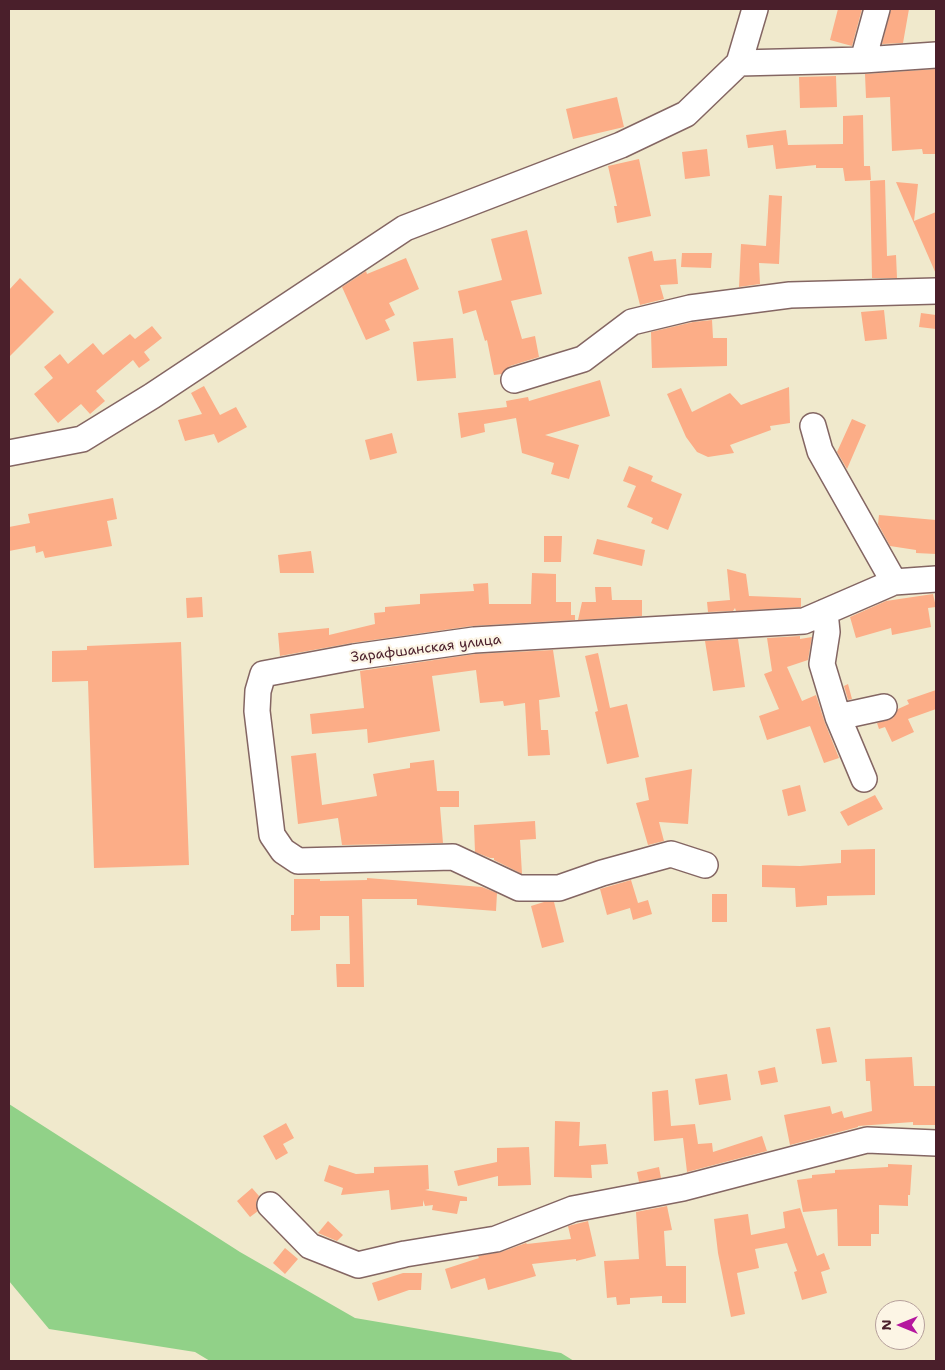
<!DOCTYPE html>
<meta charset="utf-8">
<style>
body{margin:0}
#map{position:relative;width:945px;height:1370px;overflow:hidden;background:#f0e9cc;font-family:"Shantell Sans",sans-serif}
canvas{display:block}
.frame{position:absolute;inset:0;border:10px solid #4a1f2b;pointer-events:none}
.north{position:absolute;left:875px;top:1300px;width:50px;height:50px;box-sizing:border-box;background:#fcf5e5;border:1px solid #b59f9b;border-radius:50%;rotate:270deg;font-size:14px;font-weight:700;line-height:20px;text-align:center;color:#4a1f2b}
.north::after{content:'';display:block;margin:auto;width:18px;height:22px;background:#b5179e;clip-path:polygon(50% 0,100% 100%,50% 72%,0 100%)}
</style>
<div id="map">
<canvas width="945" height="1370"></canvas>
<div class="frame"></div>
<div class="north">N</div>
</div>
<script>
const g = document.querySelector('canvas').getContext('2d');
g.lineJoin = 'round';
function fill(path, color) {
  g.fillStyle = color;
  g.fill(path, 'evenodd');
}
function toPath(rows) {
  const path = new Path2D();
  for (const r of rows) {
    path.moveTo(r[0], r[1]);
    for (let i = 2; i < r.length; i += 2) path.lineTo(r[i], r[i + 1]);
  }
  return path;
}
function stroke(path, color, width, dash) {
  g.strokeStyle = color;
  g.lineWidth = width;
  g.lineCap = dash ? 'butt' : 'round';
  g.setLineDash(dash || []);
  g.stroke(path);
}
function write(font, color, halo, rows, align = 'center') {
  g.font = font + ' "Shantell Sans",sans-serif';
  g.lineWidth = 4.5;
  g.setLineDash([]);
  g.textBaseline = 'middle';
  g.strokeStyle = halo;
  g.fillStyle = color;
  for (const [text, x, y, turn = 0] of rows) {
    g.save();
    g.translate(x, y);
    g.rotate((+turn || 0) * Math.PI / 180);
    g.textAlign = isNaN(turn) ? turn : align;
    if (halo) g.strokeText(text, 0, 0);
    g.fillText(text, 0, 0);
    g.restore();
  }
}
const green = toPath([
 [9,1104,240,1252,355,1318,561,1353,574,1361,210,1361,195,1352,49,1329,9,1281]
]);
const building = toPath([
 [838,9,862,9,852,46,830,40],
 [891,9,909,9,903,43,882,44],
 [936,69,936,154,923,154,922,149,892,151,890,97,866,98,865,74],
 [836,76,837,107,800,108,799,77],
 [617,97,624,127,573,139,566,109],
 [863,115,864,166,870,166,871,180,845,181,843,168,816,168,816,165,776,169,773,145,748,148,746,135,786,130,788,145,843,144,843,116],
 [707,149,710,176,685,179,682,152],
 [639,159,651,216,617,223,614,206,617,206,608,166],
 [885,180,887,256,896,255,897,278,872,278,870,181],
 [896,182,918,184,914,221,936,212,936,274],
 [769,195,782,196,779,264,759,263,760,284,739,287,741,244,766,246],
 [527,230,542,294,511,301,522,339,535,336,539,357,510,366,502,374,494,375,487,340,485,341,476,310,463,314,458,291,502,280,491,239],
 [652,251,654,261,676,259,678,284,660,285,664,299,640,305,628,257],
 [682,253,712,253,711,268,681,267],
 [406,258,419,289,389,303,395,315,385,320,390,330,366,340,342,287,366,271,367,274],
 [20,278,54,312,9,357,9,290],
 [884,310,887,339,865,341,861,312],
 [921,313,936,315,936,329,919,327],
 [712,320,713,338,727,338,727,366,652,368,651,332,693,322],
 [152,326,162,338,144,352,150,360,139,368,133,360,96,391,105,401,90,414,81,404,58,423,34,394,53,378,44,367,60,354,68,364,93,343,103,355,130,334,135,339],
 [453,338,456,378,417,381,413,342],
 [600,380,610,416,545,435,579,445,569,479,551,474,554,463,522,453,516,418,484,424,485,432,461,438,458,413,507,407,506,401,528,397,529,401],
 [204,386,220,415,236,407,247,427,218,443,214,434,185,441,178,420,202,414,191,393],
 [789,387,790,423,770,426,771,430,730,445,734,453,708,457,697,452,686,437,667,394,681,388,692,412,730,393,741,405],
 [852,419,866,425,847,469,837,452],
 [392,433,397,453,370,460,365,440],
 [629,466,653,476,651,481,682,494,668,530,651,523,653,518,627,507,636,486,623,481],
 [113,498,117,519,107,521,112,546,45,558,43,551,36,553,35,546,9,551,9,527,30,523,28,514],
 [879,515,936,520,936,554,916,553,916,550,890,546,878,524],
 [544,536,562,536,561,562,544,562],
 [597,539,645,550,642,566,593,554],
 [311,551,314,573,280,573,278,555],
 [727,569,746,574,749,596,801,598,801,607,736,611,735,608,733,611,708,612,707,602,730,600],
 [532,573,556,574,556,602,571,602,571,615,575,615,575,620,472,626,352,643,280,656,278,633,329,628,329,635,375,624,374,613,385,612,385,607,420,604,420,594,474,591,473,584,488,583,489,604,531,604],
 [595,587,611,587,612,600,642,600,642,616,578,620,582,602,596,602],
 [933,594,936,607,928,608,931,627,892,635,891,628,856,638,850,617,886,601],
 [202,597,203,617,187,618,186,598],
 [800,636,800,639,812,637,808,660,787,667,802,701,816,695,825,723,839,758,824,763,810,726,767,740,759,716,779,709,764,674,772,671,767,638],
 [738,639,745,687,713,691,705,641],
 [181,642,189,865,94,868,88,681,52,682,52,651,87,650,87,646],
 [553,650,560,697,539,700,541,730,548,730,550,755,528,756,525,703,504,706,503,701,480,703,476,670,432,676,440,731,368,743,367,729,312,734,310,714,364,708,360,671,475,654],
 [598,653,610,708,627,704,639,757,607,764,595,712,598,711,585,656],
 [848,684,852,699,848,700,844,686],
 [936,690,936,709,908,719,914,732,892,742,885,727,879,729,877,723,893,718,898,709,909,704,907,700],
 [316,753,322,805,377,796,373,774,410,768,410,763,434,760,437,791,459,791,459,807,440,807,443,843,342,845,338,818,298,824,291,756],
 [692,769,688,824,659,822,664,841,648,845,636,803,649,800,645,778],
 [800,785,806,811,788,816,782,790],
 [875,795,883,809,848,826,840,812],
 [535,821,536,839,520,840,522,874,494,860,494,858,490,858,475,852,474,825],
 [875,849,875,895,827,896,827,905,796,907,795,888,762,887,762,865,800,866,841,863,841,850],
 [367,878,482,887,497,893,496,911,417,905,417,899,362,899,364,987,337,987,336,964,350,964,349,916,320,916,320,930,291,931,291,915,294,915,294,879,320,879,320,881,367,880],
 [631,880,638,903,648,900,652,914,633,920,630,908,607,915,600,889],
 [712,894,727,894,727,922,712,922],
 [544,902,554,902,564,942,542,948,531,906],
 [830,1027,837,1062,822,1064,816,1029],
 [912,1057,914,1086,936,1086,936,1125,913,1125,913,1122,858,1126,858,1127,790,1145,784,1115,830,1106,832,1114,842,1111,844,1118,872,1111,870,1081,866,1081,865,1059],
 [775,1067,778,1082,761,1085,758,1071],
 [727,1074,731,1100,699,1105,695,1079],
 [668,1090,671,1126,695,1124,698,1144,712,1143,713,1152,762,1136,767,1151,687,1172,683,1138,654,1141,652,1092],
 [555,1121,580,1122,579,1146,606,1144,608,1164,591,1165,592,1178,554,1177],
 [286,1123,294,1138,283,1144,288,1153,276,1160,263,1136],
 [529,1147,531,1185,498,1186,498,1176,458,1186,454,1171,497,1162,497,1148],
 [888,1164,912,1165,910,1195,908,1195,908,1206,879,1205,879,1234,871,1234,871,1246,838,1246,837,1209,803,1212,797,1180,812,1178,812,1175,835,1173,835,1170,888,1167],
 [329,1165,356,1174,374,1173,374,1167,428,1165,429,1189,425,1190,467,1197,467,1201,460,1201,457,1214,432,1210,433,1205,425,1206,423,1200,423,1206,391,1210,389,1190,341,1195,343,1188,324,1181],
 [659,1167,661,1178,639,1182,637,1172],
 [252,1188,259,1196,256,1202,258,1211,250,1217,237,1201],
 [667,1206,672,1230,664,1231,666,1266,686,1266,686,1303,662,1303,662,1296,630,1298,630,1304,617,1305,616,1297,607,1298,604,1261,639,1259,636,1212],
 [800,1208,817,1256,824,1253,830,1269,821,1272,827,1293,802,1300,794,1272,797,1271,787,1243,755,1249,759,1268,737,1273,745,1314,731,1317,718,1253,714,1219,748,1214,751,1235,785,1228,783,1212],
 [328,1221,343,1235,337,1241,318,1233],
 [588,1221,596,1256,576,1261,576,1259,532,1264,536,1276,488,1290,485,1278,451,1289,445,1269,479,1258,478,1256,501,1252,526,1243,527,1244,571,1239,568,1226],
 [285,1248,298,1259,285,1274,273,1263],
 [403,1273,422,1273,421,1290,409,1290,378,1301,372,1283]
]);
const minor = toPath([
 [863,60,877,9],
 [739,63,863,60,936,55],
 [514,380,583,359,632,322,690,308,790,295,936,291],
 [813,426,820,451,894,582],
 [9,453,82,439,152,396,405,228,621,145,686,114,739,63,755,9],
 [825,612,827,632,822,664,838,717,864,779],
 [838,717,884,707],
 [705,865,671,854,602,873,559,888,519,888,453,857,298,861,283,851,272,835,257,711,258,691,263,674,354,657,474,640,804,621,894,582,936,579],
 [270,1205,310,1246,358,1265,405,1254,496,1239,573,1209,683,1188,867,1140,936,1143]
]);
const streetNames = [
 ["Зарафшанская улица",426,649,-7]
];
fill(green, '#91d188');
fill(building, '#fcad87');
stroke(minor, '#846663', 28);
stroke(minor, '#fff', 25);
write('14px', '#4a1f2b', '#fcf5e5', streetNames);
</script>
